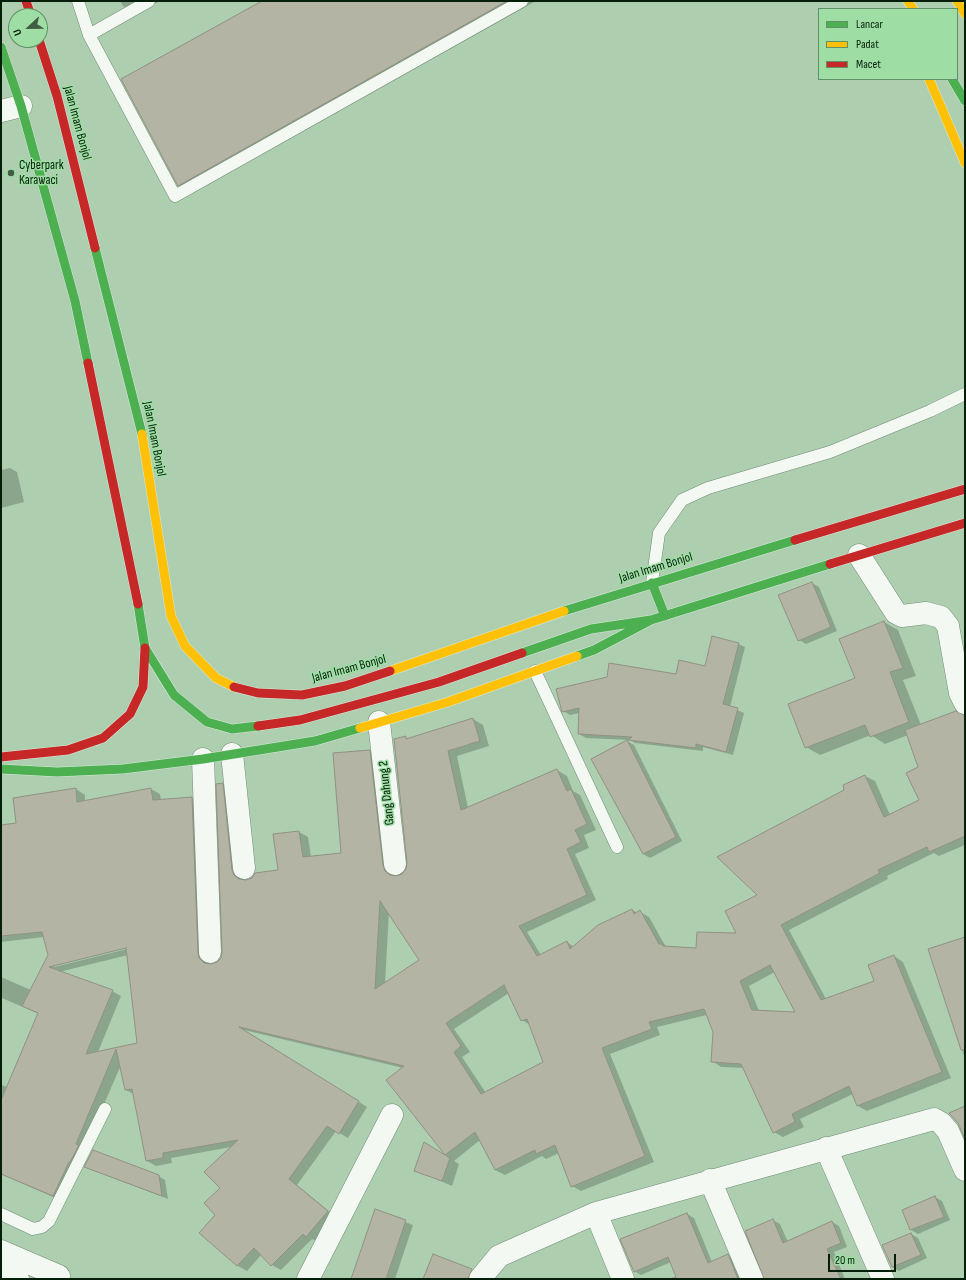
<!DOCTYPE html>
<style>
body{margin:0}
#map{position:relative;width:966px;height:1280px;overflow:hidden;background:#adcfb0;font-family:"Sofia Sans Condensed",sans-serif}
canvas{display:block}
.frame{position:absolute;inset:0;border:2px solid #051e09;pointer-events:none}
.legend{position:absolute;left:818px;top:8px;width:140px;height:72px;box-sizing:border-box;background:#9edea4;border:1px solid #619166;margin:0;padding:5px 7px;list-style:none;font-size:12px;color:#051e09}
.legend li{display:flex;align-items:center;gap:8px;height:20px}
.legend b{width:20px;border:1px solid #619166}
.north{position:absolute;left:8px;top:8px;width:40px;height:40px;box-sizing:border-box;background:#9edea4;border:1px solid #619166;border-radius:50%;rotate:248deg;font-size:11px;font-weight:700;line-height:16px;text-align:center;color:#051e09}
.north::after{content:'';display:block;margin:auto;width:14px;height:18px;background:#405c43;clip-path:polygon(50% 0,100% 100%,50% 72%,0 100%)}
.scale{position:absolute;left:828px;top:1254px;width:68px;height:18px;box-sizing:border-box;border:2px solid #051e09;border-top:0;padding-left:5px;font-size:12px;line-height:14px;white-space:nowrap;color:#051e09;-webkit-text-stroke:3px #9edea4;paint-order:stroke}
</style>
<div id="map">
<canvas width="966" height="1280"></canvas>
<div class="frame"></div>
<ul class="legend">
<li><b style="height:5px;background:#4caf50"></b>Lancar</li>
<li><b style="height:5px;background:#ffc107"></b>Padat</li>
<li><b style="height:5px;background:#c62828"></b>Macet</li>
</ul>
<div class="north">U</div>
<div class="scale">20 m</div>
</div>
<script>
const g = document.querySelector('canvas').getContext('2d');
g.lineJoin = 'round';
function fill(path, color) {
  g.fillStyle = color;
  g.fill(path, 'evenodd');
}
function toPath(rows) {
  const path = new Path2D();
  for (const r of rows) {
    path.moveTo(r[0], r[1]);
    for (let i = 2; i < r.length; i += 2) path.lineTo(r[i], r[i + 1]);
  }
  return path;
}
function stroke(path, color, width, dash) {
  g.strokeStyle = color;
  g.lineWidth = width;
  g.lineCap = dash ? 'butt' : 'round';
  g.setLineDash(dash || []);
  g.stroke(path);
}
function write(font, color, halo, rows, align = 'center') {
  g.font = font + ' "Sofia Sans Condensed",sans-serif';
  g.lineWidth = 3;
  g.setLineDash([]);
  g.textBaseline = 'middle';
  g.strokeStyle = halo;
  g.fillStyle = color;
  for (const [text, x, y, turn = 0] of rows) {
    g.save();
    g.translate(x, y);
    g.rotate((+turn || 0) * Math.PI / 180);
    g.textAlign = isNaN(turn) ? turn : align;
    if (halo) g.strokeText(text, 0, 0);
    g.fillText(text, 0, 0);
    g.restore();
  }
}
const shadow = toPath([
 [120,1,160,1,137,14,123,6],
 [264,1,536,1,193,193,179,185],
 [10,468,17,472,24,502,1,508,1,470],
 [812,583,819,587,837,631,806,644,799,640],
 [884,622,898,630,916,676,903,680,921,725,965,716,965,845,939,856,934,853,887,876,888,879,789,930,826,999,875,981,894,956,903,962,951,1078,867,1111,858,1106,853,1094,800,1119,804,1127,783,1137,774,1132,744,1068,721,1067,712,1061,714,1032,707,1015,657,1027,660,1035,610,1054,654,1162,581,1191,572,1186,559,1153,546,1159,542,1156,505,1175,495,1170,480,1140,454,1161,459,1164,452,1186,415,1170,448,1157,387,1080,403,1068,244,1030,367,1107,348,1138,336,1131,297,1185,336,1217,316,1241,312,1239,281,1270,272,1265,262,1254,247,1271,238,1266,201,1233,216,1215,231,1147,171,1158,172,1163,156,1166,147,1161,135,1095,126,1090,121,1065,62,1201,1,1174,1,1085,8,1087,39,1014,2,998,1,1002,1,977,31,990,49,955,44,937,1,942,1,826,17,824,76,789,85,795,85,801,151,789,160,794,161,800,192,798,201,803,206,958,208,965,218,963,222,959,223,952,222,784,232,790,241,876,243,881,246,881,279,871,299,832,308,837,311,857,342,854,369,751,379,756,392,871,394,877,403,875,407,870,406,738,409,739,473,719,483,725,489,746,457,756,468,808,557,770,567,776,573,791,580,795,596,830,584,835,589,848,575,854,596,900,527,932,541,955,567,942,574,947,632,910,638,913,640,912,649,917,666,947,697,949,738,935,759,896,846,790,865,776,875,781,890,815,920,801,919,767,908,735,885,744,871,735,820,755,806,747,856,678],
 [389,912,421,960,385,984],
 [131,946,131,948,54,967,54,964],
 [128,955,138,1043,98,1052,121,996,112,991,59,972],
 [775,972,797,1013,759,1011,749,986],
 [509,993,522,1020,530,1025,545,1062,486,1093,462,1057,470,1052,454,1029],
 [738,644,745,647,730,707,744,713,733,755,703,747,703,751,635,743,630,740,586,738,579,734,580,713,570,715,563,711,705,667],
 [627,741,634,745,682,841,650,858,643,854],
 [965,938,965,1059,930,950],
 [85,1167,158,1176,165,1180,168,1199],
 [935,1197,942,1201,950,1220,918,1234,911,1230,903,1210],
 [375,1210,413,1225,395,1279,352,1279],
 [687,1214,694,1218,712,1262,728,1256,735,1260,743,1279,678,1279,671,1262,641,1275,634,1271],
 [773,1220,780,1224,788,1242,832,1222,839,1226,847,1247,834,1252,845,1279,765,1279],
 [911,1234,918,1238,927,1258,899,1271,892,1267]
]);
const building = toPath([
 [262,1,507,1,178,186,121,79,262,1],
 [812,582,831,627,798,641,778,595,812,582],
 [884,621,903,668,890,672,909,722,870,737,865,725,805,748,788,704,855,678,839,639,884,621],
 [712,636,739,643,723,704,738,708,726,752,696,744,696,748,628,740,632,737,578,734,579,708,562,712,556,689,607,677,609,663,676,674,679,660,705,666,712,636],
 [956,711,965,715,965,836,929,852,927,847,878,870,880,873,781,925,821,1000,874,981,868,965,894,955,942,1072,857,1106,849,1086,792,1114,795,1122,773,1133,741,1064,711,1062,713,1032,704,1009,649,1022,652,1029,602,1048,645,1156,571,1187,555,1145,536,1154,535,1150,495,1170,475,1132,445,1155,450,1158,442,1181,414,1171,424,1142,445,1155,386,1080,404,1066,239,1027,359,1101,339,1134,327,1126,289,1179,328,1211,306,1237,303,1234,271,1266,254,1248,237,1266,199,1233,215,1215,204,1203,220,1188,204,1172,238,1140,163,1153,163,1158,146,1161,132,1089,125,1090,116,1049,76,1144,79,1145,70,1162,69,1162,53,1196,1,1174,1,1100,38,1013,22,1006,48,955,42,932,1,936,1,825,16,823,13,798,76,788,77,802,151,788,153,800,192,797,198,952,199,958,204,963,211,964,217,962,221,958,222,952,216,784,223,783,232,870,234,875,239,879,246,880,252,878,255,873,278,870,273,834,299,831,303,857,341,853,333,753,370,750,383,865,385,871,390,875,397,876,402,874,406,869,407,863,394,739,406,736,406,739,473,718,480,741,448,751,461,810,557,769,567,791,571,789,587,824,575,830,581,842,567,849,587,895,519,926,537,956,567,941,570,949,598,925,632,909,634,914,640,910,659,944,662,944,663,946,696,948,697,932,736,933,725,911,757,895,717,857,844,790,843,785,865,775,884,817,919,800,906,773,918,767,905,730,956,711],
 [380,901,419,960,375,989,380,901],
 [126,948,137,1043,86,1054,113,990,49,967,126,948],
 [770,965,795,1012,752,1010,740,981,770,965],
 [504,985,521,1021,527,1019,543,1062,481,1094,454,1052,461,1046,446,1023,504,985],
 [627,740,676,837,643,854,591,759,627,740],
 [965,937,965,1050,961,1050,928,949,965,937],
 [965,1106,965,1139,958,1123,949,1113,965,1106],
 [93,1150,159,1175,162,1196,84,1167,93,1150],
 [935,1196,944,1217,910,1230,902,1210,935,1196],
 [375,1209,406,1220,397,1247,386,1279,351,1279,375,1209],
 [687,1213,708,1263,728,1254,738,1279,670,1279,676,1277,668,1257,634,1272,620,1239,687,1213],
 [773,1219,783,1243,832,1221,841,1243,827,1249,841,1279,764,1279,745,1231,773,1219],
 [911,1233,921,1255,892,1267,882,1245,911,1233],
 [433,1254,472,1269,468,1279,423,1279,433,1254]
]);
const lane = toPath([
 [78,1,89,35,175,196,522,1],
 [89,35,149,1],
 [652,583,659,533,682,500,708,488,830,452,930,411,965,394],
 [535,671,617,847],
 [1,1214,33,1229,42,1227,49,1221,105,1109]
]);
const street = toPath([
 [1,111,21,106],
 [859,555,896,613,902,616,926,613,941,617,948,626,960,693,965,703],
 [379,722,395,864],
 [232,754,244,868],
 [203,759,210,952],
 [826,1148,883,1279],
 [710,1180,752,1279],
 [1,1251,59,1276],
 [1,1272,18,1279],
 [308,1279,392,1115],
 [480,1279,499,1256,596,1213],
 [623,1279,596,1213,934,1119,941,1123,948,1131,965,1170]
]);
const fast = toPath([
 [1,47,21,106,75,301,88,363],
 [952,79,965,101],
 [95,248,142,434],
 [652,583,665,616],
 [138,604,145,648,174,695,207,722,232,729,258,726],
 [564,611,795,540],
 [522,653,591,629,651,620],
 [577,656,594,650,651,620,830,564],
 [1,769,57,772,123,769,203,759,315,741,360,728]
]);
const slow = toPath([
 [908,1,913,9],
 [957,1,965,14],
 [929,79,965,163],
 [142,434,171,616,185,646,216,678,234,687],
 [390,671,564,611],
 [360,728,448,702,577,656]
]);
const jam = toPath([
 [26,1,31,16],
 [39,40,57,96,95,248],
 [88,363,138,604],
 [795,540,965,489],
 [830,564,965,523],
 [234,687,258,693,302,695,345,686,390,671],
 [258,726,300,720,439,682,522,653],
 [1,757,68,750,103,738,130,714,143,687,145,648]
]);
const markers = [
 [11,173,4,"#405c43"]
];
const streetNames = [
 ["Jalan Imam Bonjol",77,123,75],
 ["Jalan Imam Bonjol",154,439,79],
 ["Jalan Imam Bonjol",656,568,-17],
 ["Jalan Imam Bonjol",349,669,-15],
 ["Gang Dahung 2",387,793,-96]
];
const poiNames = [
 ["Cyberpark",19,166],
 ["Karawaci",19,181]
];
fill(shadow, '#0003');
fill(building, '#b4b4a4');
stroke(building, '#909182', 1);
stroke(lane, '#718c74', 13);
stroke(street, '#718c74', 23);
stroke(fast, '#dae9db', 10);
stroke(slow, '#dae9db', 10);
stroke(jam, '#dae9db', 10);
stroke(lane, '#f3f8f3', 12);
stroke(street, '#f3f8f3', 22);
stroke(fast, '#4caf50', 9);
stroke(slow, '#ffc107', 9);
stroke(jam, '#c62828', 9);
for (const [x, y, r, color] of markers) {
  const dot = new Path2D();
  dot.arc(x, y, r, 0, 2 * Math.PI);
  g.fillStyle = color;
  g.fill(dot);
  stroke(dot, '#9edea4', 1.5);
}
write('13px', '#051e09', '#9edea4', streetNames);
write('13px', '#051e09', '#9edea4', poiNames, 'left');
</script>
